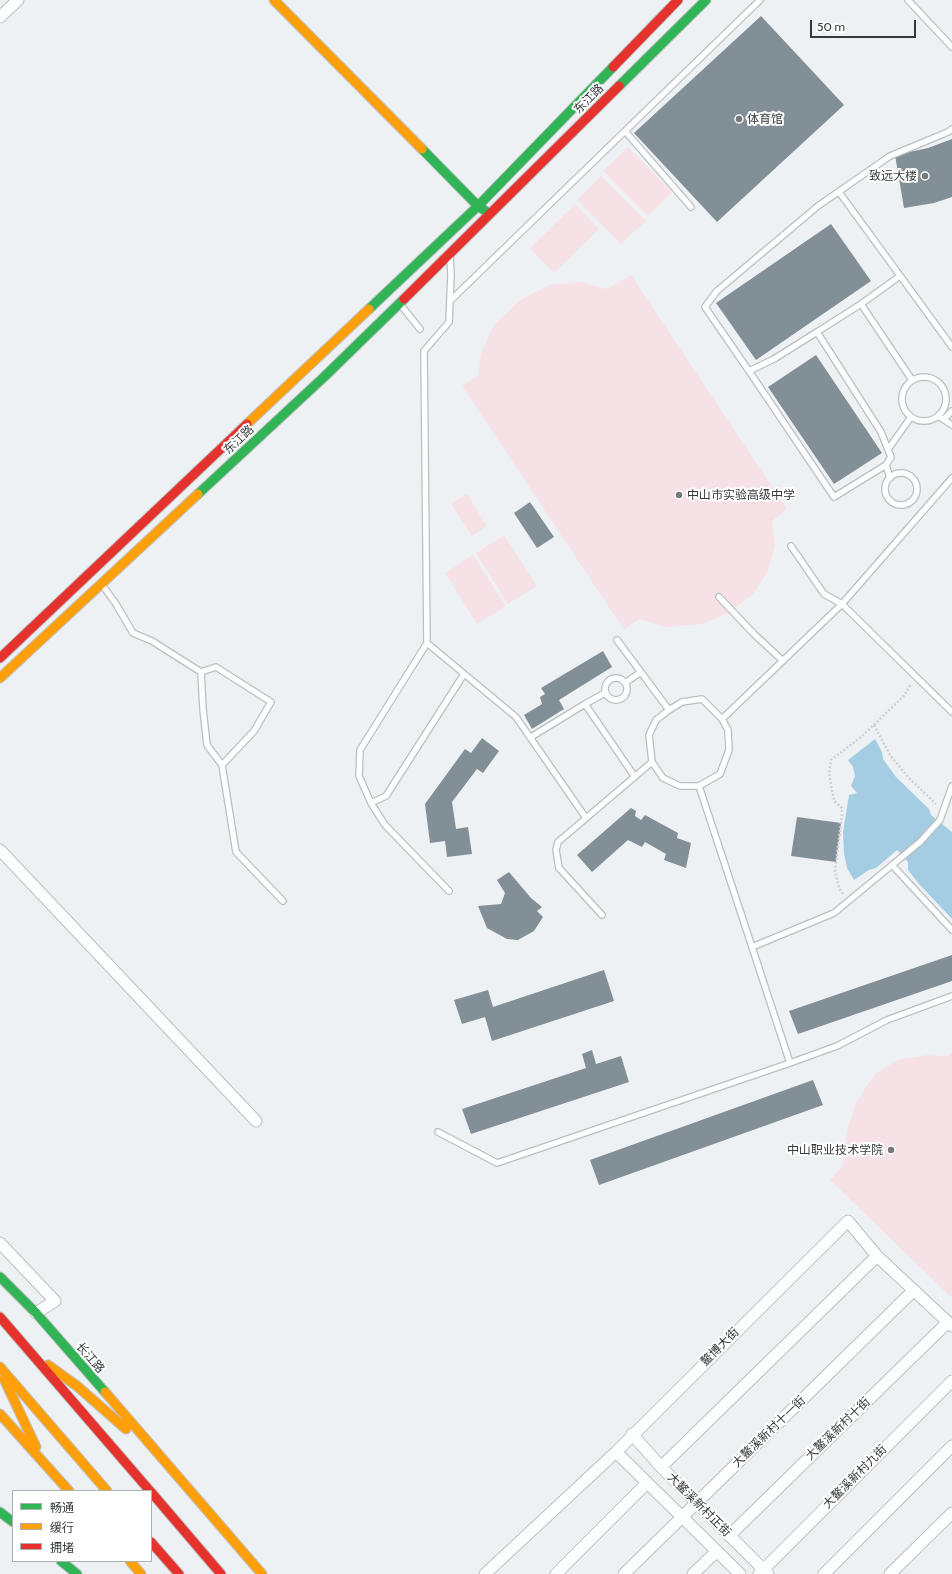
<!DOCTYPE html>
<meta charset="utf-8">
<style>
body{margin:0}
#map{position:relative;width:952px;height:1574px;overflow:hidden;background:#eef1f3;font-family:Cabin,"Noto Sans SC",sans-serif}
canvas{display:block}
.legend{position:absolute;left:12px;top:1490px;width:140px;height:72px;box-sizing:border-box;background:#fff;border:1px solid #afb0b0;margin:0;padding:5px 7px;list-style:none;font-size:12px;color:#36393a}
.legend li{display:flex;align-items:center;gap:8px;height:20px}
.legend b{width:20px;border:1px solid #afb0b0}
.scale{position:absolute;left:810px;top:20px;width:106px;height:18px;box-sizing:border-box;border:2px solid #36393a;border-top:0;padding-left:5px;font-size:12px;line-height:14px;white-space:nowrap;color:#36393a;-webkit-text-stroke:3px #fff;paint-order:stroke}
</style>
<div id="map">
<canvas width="952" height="1574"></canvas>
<ul class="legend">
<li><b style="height:5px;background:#30b455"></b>畅通</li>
<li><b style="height:5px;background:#ff9f0a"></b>缓行</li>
<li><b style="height:5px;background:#e5322d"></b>拥堵</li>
</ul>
<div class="scale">50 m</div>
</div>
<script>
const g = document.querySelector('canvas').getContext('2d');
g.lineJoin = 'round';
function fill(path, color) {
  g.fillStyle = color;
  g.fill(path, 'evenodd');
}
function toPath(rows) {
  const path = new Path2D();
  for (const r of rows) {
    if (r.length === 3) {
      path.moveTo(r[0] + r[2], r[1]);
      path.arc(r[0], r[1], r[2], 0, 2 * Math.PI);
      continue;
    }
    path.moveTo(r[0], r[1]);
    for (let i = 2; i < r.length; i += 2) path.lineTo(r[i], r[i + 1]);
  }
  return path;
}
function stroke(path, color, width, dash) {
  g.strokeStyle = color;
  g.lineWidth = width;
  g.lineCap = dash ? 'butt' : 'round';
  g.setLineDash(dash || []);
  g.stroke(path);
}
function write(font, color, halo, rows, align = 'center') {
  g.font = font + ' Cabin,"Noto Sans SC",sans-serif';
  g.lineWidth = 4;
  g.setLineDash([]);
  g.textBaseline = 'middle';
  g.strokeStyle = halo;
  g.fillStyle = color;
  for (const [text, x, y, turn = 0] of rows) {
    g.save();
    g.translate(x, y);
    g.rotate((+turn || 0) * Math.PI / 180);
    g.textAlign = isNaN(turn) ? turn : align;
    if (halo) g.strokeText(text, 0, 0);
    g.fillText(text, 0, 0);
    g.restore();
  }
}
const green = toPath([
 [628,147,672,192,648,216,603,171],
 [601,176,646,221,621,244,577,200],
 [575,204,599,229,554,273,530,248],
 [631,275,787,509,772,521,775,545,767,573,753,594,730,612,703,624,665,627,639,619,624,630,462,386,478,376,481,353,494,325,519,301,549,285,582,282,607,289],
 [467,494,487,526,472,536,451,504],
 [504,535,537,586,508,604,476,553],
 [473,555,506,606,477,624,445,573],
 [952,1052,952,1298,830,1180,843,1166,847,1130,856,1102,875,1074,897,1060,928,1055,948,1056]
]);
const water = toPath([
 [875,739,882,752,883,759,896,777,929,809,931,815,952,832,952,919,919,884,908,870,908,862,897,850,876,868,869,870,854,880,847,868,844,854,843,832,849,795,857,793,851,786,855,776,853,767,848,760]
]);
const building = toPath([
 [761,16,844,105,717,222,634,133],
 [952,139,952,197,934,203,904,208,895,155,928,148],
 [831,224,871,281,756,360,716,303],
 [816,355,882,453,834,484,768,387],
 [530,502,554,537,537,548,514,513],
 [603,651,612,667,559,700,564,709,532,729,524,715,542,704,540,697,545,694,541,688],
 [482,738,499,751,483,773,477,769,452,802,456,829,468,827,472,854,447,857,445,841,430,843,425,804,465,749,471,753],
 [631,808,636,811,635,816,641,820,645,815,678,833,677,838,691,843,686,868,664,860,666,854,645,842,642,847,628,840,592,872,577,855],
 [797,817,841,823,836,862,791,856],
 [509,872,531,898,542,907,537,911,543,917,534,931,518,940,507,939,487,928,478,906,501,904,505,893,497,880],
 [952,955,952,981,798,1034,789,1011],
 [604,970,614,1001,492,1041,485,1017,462,1024,454,1000,488,990,493,1007],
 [592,1050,596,1064,621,1056,629,1082,471,1134,462,1109,586,1068,582,1054],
 [813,1080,823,1105,599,1185,590,1160]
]);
const path = toPath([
 [874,725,890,755,908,777,936,804],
 [843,894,839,888,835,871,842,815,842,808,834,801,829,773,831,760,861,737,903,697,911,684]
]);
const lane = toPath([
 [908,0,952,47],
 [625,131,691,207],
 [839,192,952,347],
 [450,256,451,275,449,322,424,351,427,643,360,750,359,776,371,803,386,796,464,674],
 [451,300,760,0],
 [400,304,420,329],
 [861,304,900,276],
 [817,332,861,304,912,380],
 [749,371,774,359,817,332,881,432,891,457,886,465,834,497,749,371,705,307,717,291,818,206,890,156,948,132,952,129],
 [924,399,22],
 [938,416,952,425],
 [944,419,952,411],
 [889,448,911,417],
 [886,465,890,478],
 [901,489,16],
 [952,478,842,604,722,719,728,730,729,750,720,774,699,786,752,947,834,913,920,842,940,820,952,786],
 [791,546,824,594,842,604,952,712],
 [103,586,116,604,133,633,152,641,201,672,216,667,271,702,254,731,222,765,236,852,283,901],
 [719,597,754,634,783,661],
 [617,640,669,710,682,702,702,699,722,719],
 [427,643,516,717,586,818],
 [201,672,203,709,207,745,222,765],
 [616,689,11],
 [625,683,641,672],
 [585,704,605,693],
 [531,737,585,704,635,777],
 [652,762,649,735,656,720,669,710],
 [371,803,385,825,449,891],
 [892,865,952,930],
 [602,915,559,868,556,850,558,842,652,762,663,778,680,786,699,786],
 [790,1063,837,1046,887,1020,952,996],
 [438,1132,497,1163,790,1063,752,947]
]);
const street = toPath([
 [0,17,18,0],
 [0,850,256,1121],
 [0,1243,55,1301,36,1313],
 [632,1434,661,1467,768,1574],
 [616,1452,740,1574],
 [661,1467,877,1256],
 [729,1536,948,1322],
 [485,1574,616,1452,848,1221,877,1256,952,1326],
 [556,1574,647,1483],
 [624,1574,914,1290],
 [693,1574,716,1552],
 [759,1574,952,1381],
 [824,1574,952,1446],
 [890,1574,952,1513]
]);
const fast = toPath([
 [619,86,706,0],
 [422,149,478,206,487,212],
 [369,309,478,206,613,67],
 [198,494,324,377,404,299],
 [0,1277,36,1313,105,1392],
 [0,1512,13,1522],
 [61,1561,77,1574]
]);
const slow = toPath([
 [274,0,422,149],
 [247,424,369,309],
 [0,678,198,494],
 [48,1365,77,1386,126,1429],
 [0,1367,107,1491],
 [4,1379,36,1447],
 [105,1392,262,1574],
 [0,1414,69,1491],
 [130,1561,141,1574]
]);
const jam = toPath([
 [613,67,678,0],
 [404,299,619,86],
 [0,658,247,424],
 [0,1317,150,1491],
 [151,1492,221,1574],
 [151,1542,179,1574]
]);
const markers = [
 [739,119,4,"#76797b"],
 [925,176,4,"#76797b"],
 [679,495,4,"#76797b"],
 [891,1150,4,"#76797b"]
];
const streetNames = [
 ["东江路",589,99,-45],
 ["东江路",239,440,-43],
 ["鳌博大街",720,1347,-45],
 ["长江路",90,1358,49],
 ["大鳌溪新村十街",838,1429,-44],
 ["大鳌溪新村十一街",769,1432,-44],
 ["大鳌溪新村九街",855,1477,-45],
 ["大鳌溪新村正街",699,1505,45]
];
const poiNames = [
 ["体育馆",747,119],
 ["致远大楼",917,176,"right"],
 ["中山市实验高级中学",687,495],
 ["中山职业技术学院",883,1150,"right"]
];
fill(green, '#f6e2e6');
fill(water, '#a4cce3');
fill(building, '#828f96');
stroke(lane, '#bcbfc1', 8);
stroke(street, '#bcbfc1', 13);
stroke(fast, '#bcbfc1', 11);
stroke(slow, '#bcbfc1', 11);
stroke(jam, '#bcbfc1', 11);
stroke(path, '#cfd0d1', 2.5, [2, 2]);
stroke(lane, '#fcfdfd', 5.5);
stroke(street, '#fcfdfd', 11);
stroke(fast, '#30b455', 9);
stroke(slow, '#ff9f0a', 9);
stroke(jam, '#e5322d', 9);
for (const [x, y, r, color] of markers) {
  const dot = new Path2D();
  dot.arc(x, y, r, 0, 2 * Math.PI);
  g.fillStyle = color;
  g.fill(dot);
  stroke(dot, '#fff', 1.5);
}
write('12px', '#36393a', '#fff', streetNames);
write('12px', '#36393a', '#fff', poiNames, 'left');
</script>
